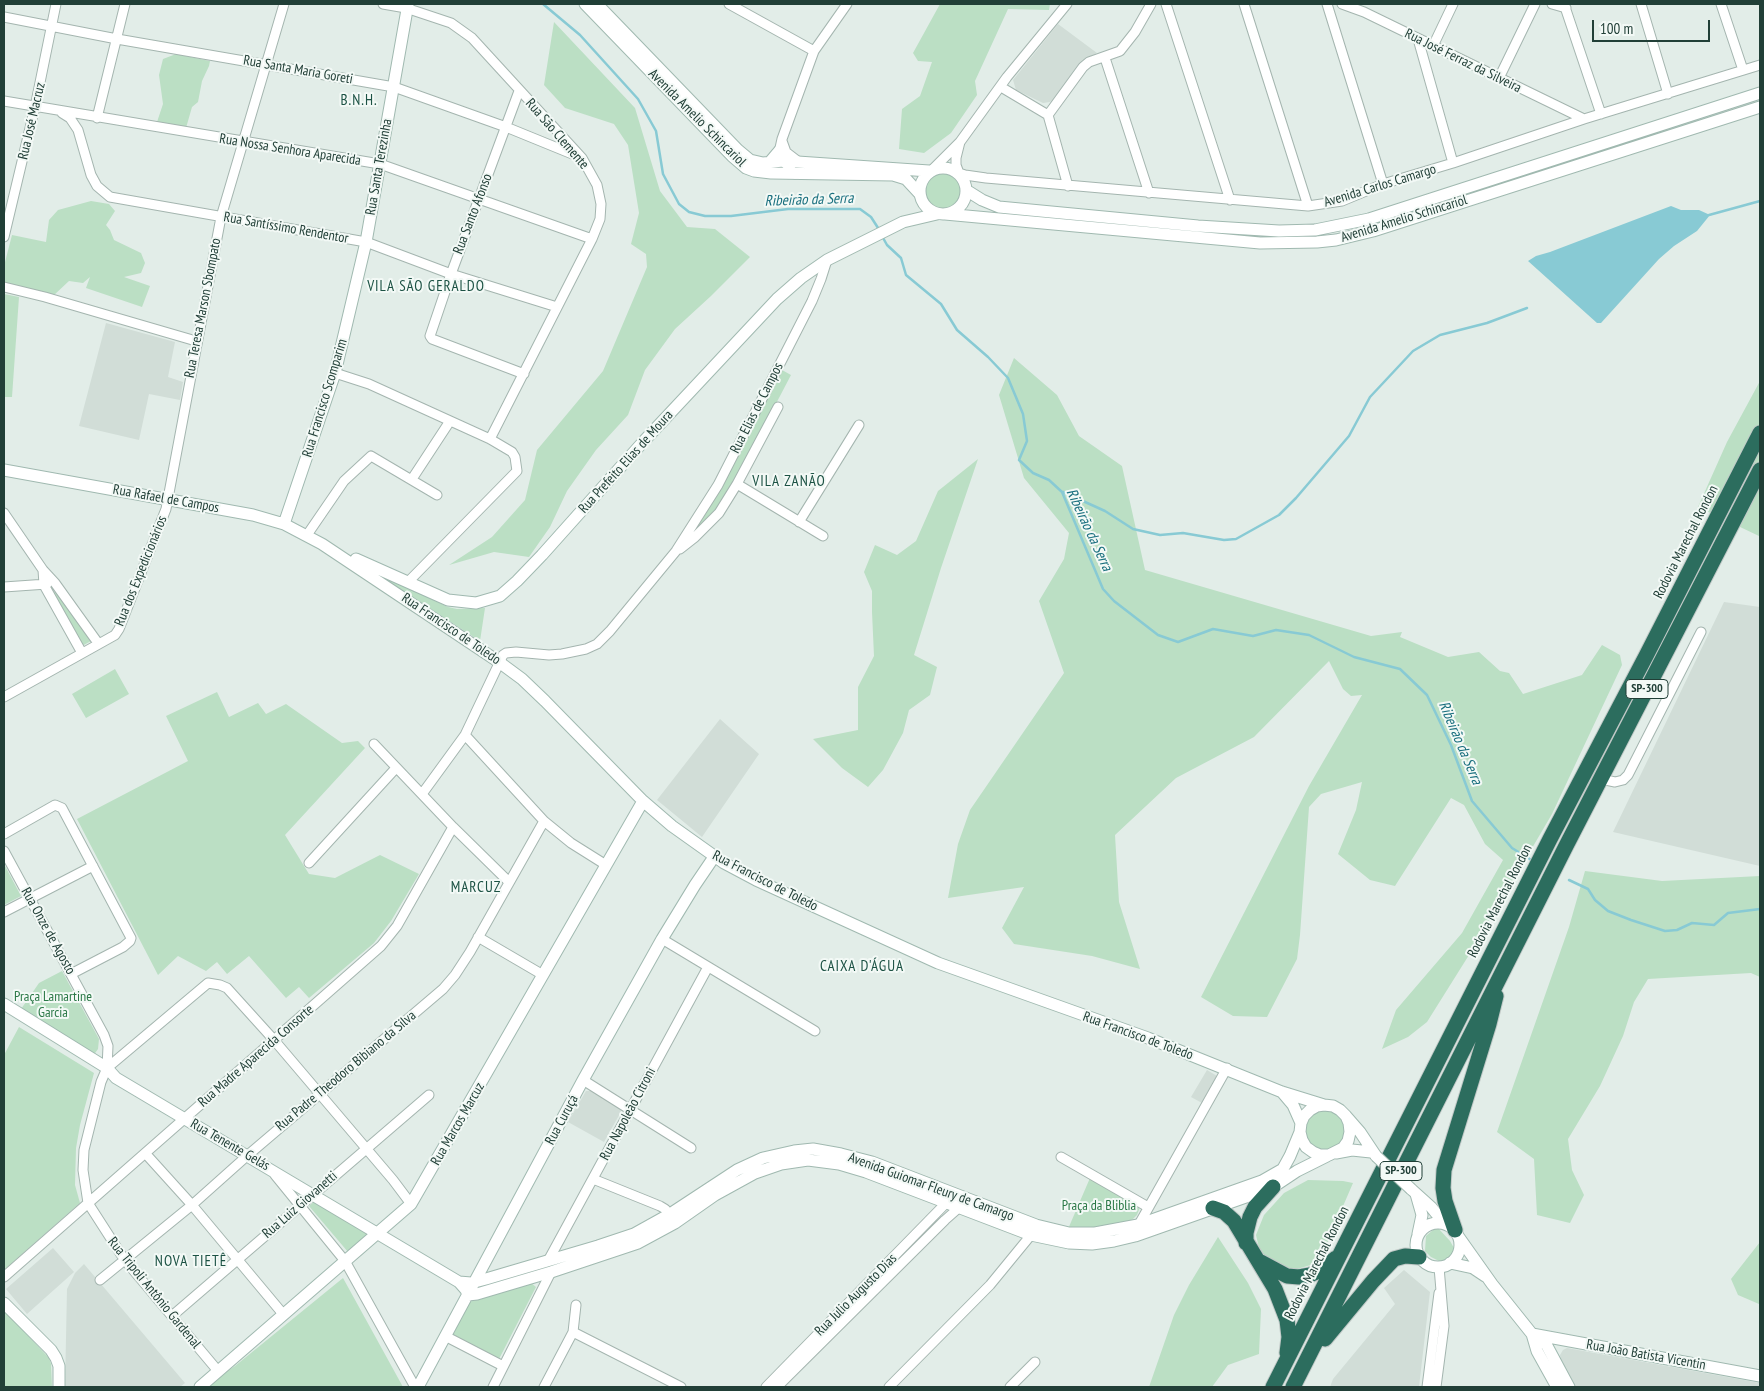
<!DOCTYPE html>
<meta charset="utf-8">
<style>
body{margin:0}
#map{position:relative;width:1764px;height:1391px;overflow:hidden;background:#e2ede8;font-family:"PT Sans Narrow",sans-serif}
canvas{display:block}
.frame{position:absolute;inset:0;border:5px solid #213f37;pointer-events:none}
.scale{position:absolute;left:1592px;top:20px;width:118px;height:22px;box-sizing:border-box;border:2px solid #213f37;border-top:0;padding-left:6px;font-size:15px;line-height:18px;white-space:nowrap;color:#213f37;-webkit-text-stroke:4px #f3f9f6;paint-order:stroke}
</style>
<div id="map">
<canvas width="1764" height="1391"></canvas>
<div class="frame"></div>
<div class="scale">100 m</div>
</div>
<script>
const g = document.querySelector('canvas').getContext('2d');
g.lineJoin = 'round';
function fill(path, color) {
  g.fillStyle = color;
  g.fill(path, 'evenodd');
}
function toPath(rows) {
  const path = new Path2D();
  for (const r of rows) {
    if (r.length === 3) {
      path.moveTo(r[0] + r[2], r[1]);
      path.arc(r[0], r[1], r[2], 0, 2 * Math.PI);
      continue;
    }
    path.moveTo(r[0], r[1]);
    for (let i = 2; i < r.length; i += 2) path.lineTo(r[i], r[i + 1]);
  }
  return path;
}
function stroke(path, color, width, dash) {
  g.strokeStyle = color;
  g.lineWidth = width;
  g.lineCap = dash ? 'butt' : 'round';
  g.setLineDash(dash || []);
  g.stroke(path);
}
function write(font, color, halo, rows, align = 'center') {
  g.font = font + ' "PT Sans Narrow",sans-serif';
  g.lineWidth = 4;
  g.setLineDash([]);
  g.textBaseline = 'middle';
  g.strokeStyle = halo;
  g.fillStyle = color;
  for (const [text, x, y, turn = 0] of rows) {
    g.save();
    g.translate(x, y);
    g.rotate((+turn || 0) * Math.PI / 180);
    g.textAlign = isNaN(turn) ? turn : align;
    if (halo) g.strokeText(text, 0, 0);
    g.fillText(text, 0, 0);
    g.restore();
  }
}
const built = toPath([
 [1058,24,1097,53,1082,61,1055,98,1050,102,1043,103,1016,90,1013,80],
 [106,323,175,342,168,377,183,382,180,400,149,394,139,440,79,426],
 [1724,602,1760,607,1760,866,1613,832],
 [720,719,759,754,702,837,657,800],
 [1207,1070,1217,1076,1202,1103,1191,1097],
 [586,1091,591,1091,622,1110,604,1142,568,1122],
 [53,1248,74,1272,27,1314,6,1289],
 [84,1264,185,1383,180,1387,65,1387,67,1289,75,1273],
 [1404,1270,1430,1292,1419,1387,1330,1387,1333,1379,1395,1304,1384,1288],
 [1567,1348,1760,1383,1760,1387,1574,1387,1561,1362,1560,1355,1563,1350]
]);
const green = toPath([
 [940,4,1050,4,1049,10,1008,9,975,81,977,95,951,133,924,153,899,149,902,109,920,96,932,62,918,61,913,53],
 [554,22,635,108,660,191,687,227,715,229,750,257,711,296,675,329,645,370,628,415,596,450,567,491,550,527,529,557,494,552,449,565,492,537,525,500,537,450,603,371,647,267,646,254,631,244,639,213,628,145,614,124,565,108,544,85],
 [176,54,210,61,209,66,202,81,198,102,192,107,186,128,157,122,163,104,159,75,163,59],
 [943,191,19],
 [91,201,109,204,115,211,106,225,110,230,114,240,141,253,145,263,141,273,124,277,150,286,142,307,86,288,90,277,83,283,69,281,53,296,4,283,4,266,12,235,46,242,49,220,58,210],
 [4,294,19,297,12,397,4,397],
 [1014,358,1057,395,1079,436,1122,466,1145,570,1371,636,1402,632,1400,637,1448,657,1479,652,1500,671,1509,673,1523,694,1582,675,1602,645,1620,655,1622,665,1552,814,1474,947,1427,1022,1408,1037,1382,1049,1396,1010,1462,933,1503,860,1485,844,1464,805,1451,798,1395,886,1370,880,1338,854,1356,810,1362,782,1321,794,1309,807,1300,935,1297,959,1267,1017,1233,1016,1201,997,1309,786,1362,695,1351,696,1343,689,1329,661,1254,737,1176,778,1115,835,1119,902,1140,969,1092,956,1014,944,1002,928,1024,887,948,898,958,844,970,810,1064,673,1039,601,1064,559,1069,533,1024,478,999,395],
 [782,370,791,375,736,480,716,510,690,536,717,493],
 [1760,381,1760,533,1759,536,1698,507,1727,442],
 [978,459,941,568,914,655,937,667,930,695,909,710,903,733,883,770,868,787,842,768,813,739,858,730,858,687,874,656,872,612,872,591,864,572,875,545,897,555,916,541,938,491],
 [374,572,448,607,457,609,485,608,480,641],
 [57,591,91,641,82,646,51,593],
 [115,669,129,694,86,718,72,694],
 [217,692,229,717,258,703,266,714,286,704,342,743,358,741,365,748,285,835,309,874,335,878,380,855,419,874,391,921,374,943,309,998,299,987,286,998,249,956,227,974,217,962,206,971,178,956,158,975,77,819,188,761,166,716],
 [4,864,21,896,4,905],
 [1585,871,1662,881,1760,876,1760,977,1751,973,1648,979,1634,1002,1623,1036,1600,1086,1568,1139,1572,1170,1584,1195,1570,1223,1537,1215,1534,1159,1497,1132,1569,927],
 [62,971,99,1039,98,1049,93,1056,19,1012,39,983],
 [19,1027,94,1073,80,1125,76,1148,75,1185,80,1203,4,1270,4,1055],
 [1325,1130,20],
 [1090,1178,1140,1207,1137,1215,1133,1219,1125,1223,1079,1229,1068,1229],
 [1308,1180,1343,1181,1353,1183,1328,1241,1326,1254,1314,1264,1297,1269,1284,1269,1271,1262,1260,1252,1256,1235,1264,1215,1284,1193],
 [315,1201,370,1234,348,1252,309,1206],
 [1438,1228,1450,1241,1454,1248,1454,1253,1448,1260,1439,1261,1431,1257,1425,1251,1426,1236,1433,1230],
 [1218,1237,1248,1283,1261,1309,1259,1354,1228,1365,1212,1387,1149,1387,1174,1315,1189,1285],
 [1760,1242,1760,1302,1759,1304,1738,1295,1731,1279],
 [343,1278,403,1387,209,1387,217,1378,235,1366],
 [531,1283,536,1287,499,1359,450,1333,469,1302],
 [4,1310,49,1358,51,1364,52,1387,4,1387]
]);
const water = toPath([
 [1671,206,1681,210,1699,210,1710,215,1697,231,1674,246,1659,259,1601,323,1597,323,1528,261,1536,256,1550,252]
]);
const stream = toPath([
 [543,4,580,35,638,99,656,131,663,174,679,204,689,212,705,216,731,216,788,209,860,209,871,217,880,231],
 [1709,215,1760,201],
 [882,236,887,245,901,258,906,275,941,304,957,330,988,357,1008,378,1023,414,1027,441,1019,460,1033,473,1049,480,1062,492,1103,589,1114,601,1158,635,1178,642,1213,629,1253,636,1276,630,1309,635,1354,657,1400,669,1427,695,1451,745,1472,801,1512,848,1533,861],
 [1063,492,1105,511,1133,529,1160,535,1183,533,1224,540,1236,539,1279,515,1296,498,1349,436,1370,397,1413,351,1440,335,1487,323,1527,308],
 [1569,880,1588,889,1595,900,1608,911,1631,920,1665,931,1677,930,1692,923,1714,925,1728,913,1760,909]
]);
const street = toPath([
 [383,4,406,8,451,23,472,38,582,158,597,185,601,204,600,219,592,239,490,439],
 [729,4,814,51],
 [1166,4,1230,200],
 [1244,4,1308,206],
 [1327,4,1383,184],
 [1342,4,1364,12,1584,119],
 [1552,4,1566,8],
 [1564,4,1601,114],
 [1641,4,1668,94],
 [1721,4,1743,70],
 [4,17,117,39,394,87,506,127,582,158],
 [1418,39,1453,163],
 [1433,46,1453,4],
 [1105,58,1149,193],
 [1499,78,1535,4],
 [1001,87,1048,115,1068,186],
 [519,91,451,274,430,336,432,339,524,374],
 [4,101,380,164,592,239],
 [62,113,70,118,78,130,91,175,97,186,110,197,366,242,451,274,557,307],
 [1048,115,1083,67,1089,62,1120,51,1135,32,1151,4],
 [97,118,125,4],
 [782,141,786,152,799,162],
 [960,142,956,158,956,165,959,173,965,175,986,178,1308,206,1342,201,1383,184,1453,163,1584,119,1760,65],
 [933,169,960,142,1007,77,1067,4],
 [795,174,783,161,781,155,780,148,782,139,814,51,847,4],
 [4,237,35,107,56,4],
 [4,287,45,297,196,341],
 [335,373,369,384,490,439,512,452,515,457,517,471,408,582],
 [412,479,450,421],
 [737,484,823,536],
 [4,513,43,570,55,583,98,643],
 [799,522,859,425],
 [307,535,344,481,371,456,437,495],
 [680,549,694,538,719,513,737,484,778,407],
 [43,570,44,585,82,653],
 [4,587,47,584],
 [4,697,115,635,119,629,166,509,221,217,284,4],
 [465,735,544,821,571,843,606,865],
 [374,744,453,827,509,882],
 [1601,779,1615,782,1623,780,1628,775,1701,632],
 [422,794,465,735,503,655,506,653,516,652,549,655,562,654,586,649,597,644,610,631,676,551,718,485,812,301,821,279,827,260],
 [4,834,55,805,62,808,131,938,130,941,123,947,71,974],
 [4,851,104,1035,108,1046,107,1068],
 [309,863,396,768],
 [4,912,93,866],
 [478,937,543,975],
 [662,939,815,1031],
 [583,1080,691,1148],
 [145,1153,192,1205,283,1314],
 [1061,1157,1148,1207],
 [275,1175,345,1261,415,1387],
 [593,1179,660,1206,665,1209,673,1218],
 [1137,1228,1227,1068],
 [548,1261,708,967],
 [4,1277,381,946,397,926,453,827],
 [100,1280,192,1205,248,1155,443,989,455,975,470,952,544,821],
 [172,1316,429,1095],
 [573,1332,681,1387],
 [445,1336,503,1366],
 [218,1371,124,1259,88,1203,83,1170,84,1150,101,1082,107,1068,208,983,220,985,227,988,274,1040,393,1180,411,1204],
 [493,1387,551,1272],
 [544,1387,573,1332,576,1305],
 [766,1387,949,1200],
 [777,1387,945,1220,962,1205],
 [889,1387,990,1285,1031,1235],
 [1010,1387,1035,1362],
 [1427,1387,1439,1293],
 [1436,1387,1444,1326,1439,1267]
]);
const secondary = toPath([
 [585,4,732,156,746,168,754,171,771,173,893,175,906,179,919,193],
 [597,4,738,150,750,160,763,163,783,161,929,171],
 [769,163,780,150],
 [943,191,23],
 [966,190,982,200,999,207,1198,226,1279,231,1315,230,1369,219,1760,93],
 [945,214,1260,243,1317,242,1336,240,1373,231,1760,107],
 [4,470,253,515,284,524,322,544,499,662,522,679,545,701,643,801,672,826,724,863,756,880,938,963,1148,1038,1282,1092,1324,1105],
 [284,524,335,373,366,242,408,4],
 [356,559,448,600,476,603,500,596,517,581,542,555,643,442,777,299,801,278,827,260,903,222,937,214],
 [4,1004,107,1068,116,1078,459,1282,466,1290,468,1295,477,1294,551,1272,638,1243,675,1223,715,1195,755,1173,781,1164,808,1160,839,1164,866,1172,1031,1235,1069,1243,1092,1244,1114,1241,1135,1236,1257,1193,1270,1190],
 [1282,1092,1293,1105,1301,1123],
 [1346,1116,1349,1123,1350,1132,1348,1141,1343,1148,1329,1155,1320,1155,1313,1152,1306,1147,1302,1140,1300,1132,1301,1123,1304,1116,1310,1110,1317,1106,1324,1105,1333,1106,1340,1110,1346,1116,1360,1132,1376,1156],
 [1336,1153,1352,1150,1371,1152],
 [1279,1176,1290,1156,1300,1132],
 [1273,1187,1297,1171,1327,1156],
 [1411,1189,1431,1207,1444,1223],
 [1416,1194,1422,1215,1418,1234],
 [1438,1245,22],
 [1458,1236,1492,1284,1532,1334,1546,1344,1569,1387],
 [1450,1263,1473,1268,1485,1276],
 [459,1282,471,1283,486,1279,598,1246,634,1234,670,1214,737,1170,763,1158,794,1151,813,1149,841,1154,872,1162,1036,1225,1069,1233,1095,1233,1138,1225,1262,1181,1283,1169],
 [4,1303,51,1350,56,1358,59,1366,59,1387],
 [1532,1334,1760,1376],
 [1532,1334,1537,1351,1557,1387],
 [200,1387,411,1204,643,801],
 [418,1387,583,1080,662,939,695,885,714,857]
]);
const highway = toPath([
 [1213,1208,1224,1212,1234,1221,1275,1289,1287,1320,1289,1337,1287,1353],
 [1455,1230,1445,1201,1443,1188,1444,1170,1489,1024,1496,996],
 [1246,1243,1246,1233,1250,1217,1255,1207,1273,1187],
 [1261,1262,1287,1276,1299,1277,1310,1275,1319,1271,1336,1258],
 [1325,1339,1373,1281,1394,1259,1405,1256,1419,1257],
 [1273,1387,1550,839,1646,656,1760,433],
 [1293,1387,1566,846,1760,470]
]);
const secondaryBridge = toPath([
 [1376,1156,1411,1189]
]);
const shields = [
 [1647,689,42],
 [1401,1171,42]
];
const shieldNames = [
 ["SP-300",1647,689],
 ["SP-300",1401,1171]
];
const streetNames = [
 ["Rua José Ferraz da Silveira",1463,61,26],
 ["Rua Santa Maria Goreti",298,70,10],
 ["Avenida Amelio Schincariol",697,118,45],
 ["Rua José Macruz",32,121,-77],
 ["Rua São Clemente",557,134,49],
 ["Rua Nossa Senhora Aparecida",290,150,9],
 ["Rua Santa Terezinha",379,167,-80],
 ["Avenida Carlos Camargo",1380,186,-17],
 ["Rua Santo Afonso",473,214,-69],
 ["Avenida Amelio Schincariol",1404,219,-17],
 ["Rua Santíssimo Rendentor",286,228,10],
 ["Rua Teresa Marson Sbompato",203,308,-79],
 ["Rua Francisco Scomparim",325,398,-73],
 ["Rua Elias de Campos",757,408,-63],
 ["Rua Prefeito Elias de Moura",626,462,-48],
 ["Rua Rafael de Campos",166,499,10],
 ["Rodovia Marechal Rondon",1686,542,-63],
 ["Rua dos Expedicionários",141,571,-68],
 ["Rua Francisco de Toledo",451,629,34],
 ["Rua Francisco de Toledo",765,881,27],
 ["Rodovia Marechal Rondon",1500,901,-63],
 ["Rua Onze de Agosto",48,931,61],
 ["Rua Francisco de Toledo",1138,1036,20],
 ["Rua Madre Aparecida Consorte",256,1056,-41],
 ["Rua Padre Theodoro Bibiano da Silva",346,1071,-40],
 ["Rua Napoleão Citroni",628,1114,-62],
 ["Rua Curuçá",562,1120,-62],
 ["Rua Marcos Marcuz",458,1124,-60],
 ["Rua Tenente Gelás",230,1145,30],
 ["Avenida Guiomar Fleury de Camargo",931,1187,20],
 ["Rua Luiz Giovanetti",300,1205,-41],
 ["Rodovia Marechal Rondon",1317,1263,-63],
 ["Rua Tripoli Antônio Gardenal",154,1293,51],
 ["Rua Julio Augusto Dias",856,1295,-45],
 ["Rua João Batista Vicentin",1646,1355,10]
];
const parkNames = [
 ["Praça Lamartine",53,997],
 ["Garcia",53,1013],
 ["Praça da Bliblia",1099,1206]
];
const neighbourhoodNames = [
 ["B.N.H.",359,101],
 ["VILA SÃO GERALDO",426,287],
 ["VILA ZANÃO",789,482],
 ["MARCUZ",476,888],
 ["CAIXA D'ÁGUA",862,967],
 ["NOVA TIETÊ",191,1262]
];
const waterNames = [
 ["Ribeirão da Serra",809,200,-2],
 ["Ribeirão da Serra",1089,530,65],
 ["Ribeirão da Serra",1460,743,67]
];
fill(built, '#d1ddd7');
fill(green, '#bbdfc4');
fill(water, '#88cad4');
stroke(stream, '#88cad4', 2.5);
stroke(street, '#a4b5af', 11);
stroke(secondary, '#a0b9b0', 13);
stroke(highway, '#c1c9c7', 17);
stroke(street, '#fff', 9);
stroke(secondary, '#fff', 11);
stroke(highway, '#2c6d5e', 15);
stroke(secondaryBridge, '#a0b9b0', 13, []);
stroke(secondaryBridge, '#fff', 11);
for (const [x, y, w] of shields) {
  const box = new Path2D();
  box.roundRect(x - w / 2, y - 9.5, w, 19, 4);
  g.fillStyle = '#f3f9f6';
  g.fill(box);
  stroke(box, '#213f37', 1);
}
write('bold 12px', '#213f37', null, shieldNames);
write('14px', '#213f37', '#f3f9f6', streetNames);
write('14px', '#2a7846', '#f3f9f6', parkNames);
g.letterSpacing = '1px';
write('15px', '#1c5244', '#f3f9f6', neighbourhoodNames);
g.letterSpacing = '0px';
write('italic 15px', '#196f7e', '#f3f9f6', waterNames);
</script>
